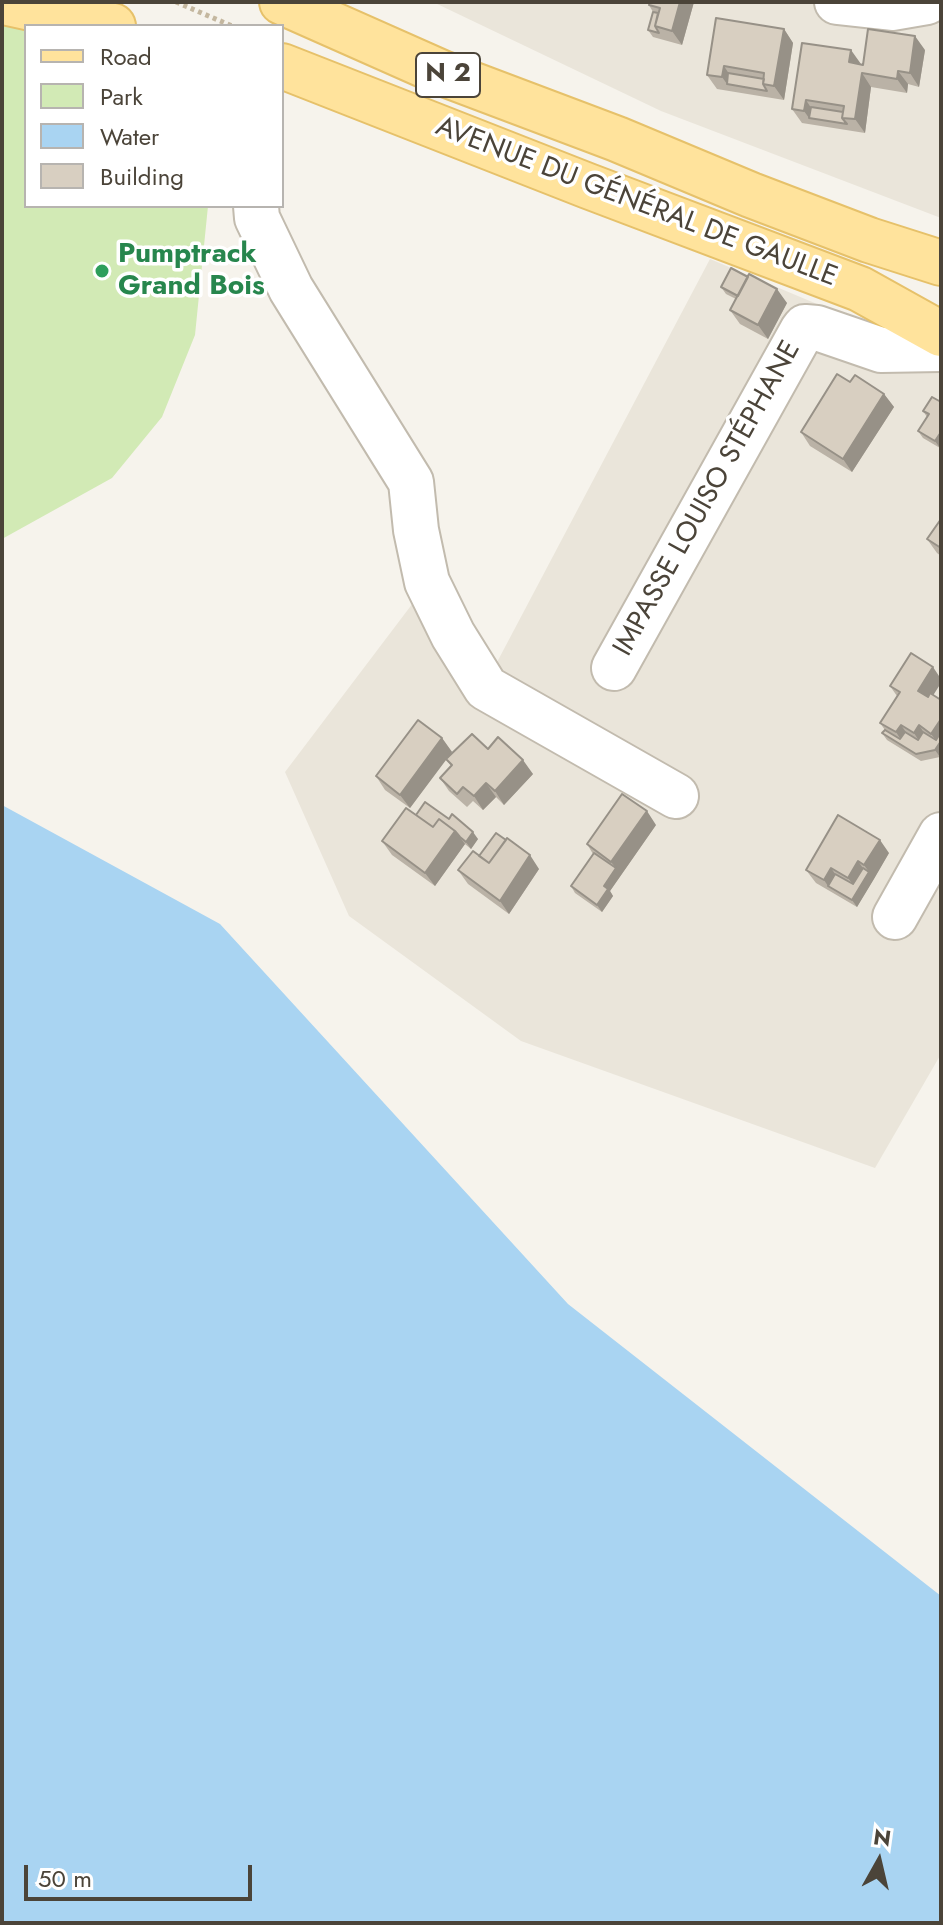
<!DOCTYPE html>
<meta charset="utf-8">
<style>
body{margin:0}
#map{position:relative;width:943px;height:1925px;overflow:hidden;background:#f6f3ec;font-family:Jost,sans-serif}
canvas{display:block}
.frame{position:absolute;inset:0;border:4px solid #4b4439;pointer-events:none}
.legend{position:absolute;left:24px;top:24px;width:260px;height:184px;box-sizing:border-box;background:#fff;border:2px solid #b7b4b0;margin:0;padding:10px 14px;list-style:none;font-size:24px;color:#4b4439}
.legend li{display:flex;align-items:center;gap:16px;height:40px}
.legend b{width:40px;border:2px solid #b7b4b0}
.north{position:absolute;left:839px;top:1821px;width:80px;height:80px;-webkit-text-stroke:6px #fff;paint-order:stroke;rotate:8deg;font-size:22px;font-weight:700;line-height:32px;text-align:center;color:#4b4439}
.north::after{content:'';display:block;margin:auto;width:28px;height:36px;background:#4b4439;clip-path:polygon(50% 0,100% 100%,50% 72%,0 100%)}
.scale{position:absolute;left:24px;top:1865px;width:228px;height:36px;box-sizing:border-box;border:4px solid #4b4439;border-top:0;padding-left:10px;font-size:24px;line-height:28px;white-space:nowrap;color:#4b4439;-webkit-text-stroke:6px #fff;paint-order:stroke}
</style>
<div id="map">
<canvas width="943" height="1925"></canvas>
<div class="frame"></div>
<ul class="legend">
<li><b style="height:10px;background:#ffe39c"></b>Road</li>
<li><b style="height:22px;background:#d2eab5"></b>Park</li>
<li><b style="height:22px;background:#a9d4f2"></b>Water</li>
<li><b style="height:22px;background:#d8cfc1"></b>Building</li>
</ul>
<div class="north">N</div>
<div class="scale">50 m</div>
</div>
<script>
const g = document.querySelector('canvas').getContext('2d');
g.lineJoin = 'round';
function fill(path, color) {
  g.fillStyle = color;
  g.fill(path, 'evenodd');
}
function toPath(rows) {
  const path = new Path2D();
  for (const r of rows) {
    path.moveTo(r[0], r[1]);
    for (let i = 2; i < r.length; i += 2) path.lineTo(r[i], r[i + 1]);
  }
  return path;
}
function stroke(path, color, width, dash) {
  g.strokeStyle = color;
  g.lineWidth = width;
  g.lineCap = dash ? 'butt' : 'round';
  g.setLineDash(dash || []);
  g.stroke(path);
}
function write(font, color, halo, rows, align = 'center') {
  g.font = font + ' Jost,sans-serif';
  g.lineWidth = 7;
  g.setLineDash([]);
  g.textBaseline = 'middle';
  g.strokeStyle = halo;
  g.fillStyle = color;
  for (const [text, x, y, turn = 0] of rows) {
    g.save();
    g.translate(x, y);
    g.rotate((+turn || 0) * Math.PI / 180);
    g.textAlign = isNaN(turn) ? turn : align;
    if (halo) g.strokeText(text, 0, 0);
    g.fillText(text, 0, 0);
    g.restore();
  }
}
const residential = toPath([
 [433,2,941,2,941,218,661,111],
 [710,259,893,336,941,369,941,1054,875,1168,521,1041,349,916,285,772,416,599,495,666]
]);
const green = toPath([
 [2,21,26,27,26,206,208,206,195,335,162,417,112,478,2,539]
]);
const water = toPath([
 [2,805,220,924,568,1304,941,1596,941,1923,2,1923]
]);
const path = toPath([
 [176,2,232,26]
]);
const minor = toPath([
 [837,2,892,8,927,2],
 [256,206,257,218,291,289,411,482,416,530,427,582,453,635,486,688,676,796],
 [614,668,802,331,805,327,817,328,881,350,941,349],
 [895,917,941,835]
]);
const major = toPath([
 [4,2,113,26],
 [282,2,442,73,617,139,751,195,869,240,941,263],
 [282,66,588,186,860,289,941,334]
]);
const wall = toPath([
 [650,2,694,2,682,45,653,37,648,30,653,12,649,5],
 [784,29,793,43,784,100,717,89,707,75],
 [925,50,919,87,908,84,907,93,871,87,865,133,802,123,792,109,861,64],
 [748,277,787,303,768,339,740,324,730,310,736,299,726,294,721,287],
 [850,382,884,394,894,407,852,472,810,446,801,432],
 [941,402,941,447,940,448,923,438,918,431,927,417,923,411],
 [941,519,941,556,937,553,927,539],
 [890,686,933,695,941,700,941,755,940,757,921,761,887,740,882,733,885,730,880,723,897,696],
 [442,738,452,752,447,758,488,749,533,774,504,805,496,797,483,810,473,801,467,807,449,791,440,778,451,766,446,759,410,808,385,790,376,776],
 [416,815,478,839,471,849,465,844,435,886,392,855,382,841],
 [656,825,610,891,613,896,602,912,575,893,571,886,593,854,587,844],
 [889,853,857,907,816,883,806,870],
 [479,856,539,869,509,914,468,884,458,870]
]);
const shadedWall = toPath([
 [680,2,694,2,682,45,672,31],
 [784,29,793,43,784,100,774,86],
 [915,36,925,50,919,87,910,73],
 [851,50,861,64,849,62],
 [724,66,733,80,727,84,722,77],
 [898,71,908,84,907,93,897,79],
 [862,73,871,87,865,133,855,119],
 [806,100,815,114,809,118,804,111],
 [777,289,787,303,768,339,758,325],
 [884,394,894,407,852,472,843,459],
 [941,432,941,447,940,448,935,441],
 [933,667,941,679,941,683,927,705,918,691],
 [941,719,941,755,940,757,935,750,939,744,931,734],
 [901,725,910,738,905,746,896,732],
 [919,725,928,739,923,747,914,733],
 [442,738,452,752,410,808,400,795],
 [523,760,533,774,504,805,495,791],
 [486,783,496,797,483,810,474,796],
 [647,811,656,825,610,891,613,896,602,912,597,905,604,886,616,868,611,862],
 [455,831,465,844,435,886,425,873],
 [473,832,478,839,471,849,466,842],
 [880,840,889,853,874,879,864,865],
 [530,855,539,869,509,914,500,901],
 [858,861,867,874,869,872,874,879,857,907,852,900,858,891,848,878],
 [831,868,840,881,828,886,824,880]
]);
const building = toPath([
 [650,2,680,2,672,31,655,26,660,8,649,5,650,2],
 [653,12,658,13,655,26,659,33,648,30,653,12],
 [716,18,784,29,774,86,763,84,764,73,724,66,722,77,707,75,716,18],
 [868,29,915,36,910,73,898,71,897,79,862,73,855,119,842,118,844,106,806,100,804,111,792,109,802,43,851,50,849,62,863,65,868,29],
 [728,73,764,79,763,84,767,91,727,84,728,73],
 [811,107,843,112,842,118,847,124,809,118,811,107],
 [731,268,748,277,738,296,721,287,731,268],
 [749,274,777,289,758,325,730,310,749,274],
 [837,374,850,382,855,375,884,394,843,459,801,432,837,374],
 [932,397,941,402,941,432,935,441,918,431,929,414,923,411,932,397],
 [941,519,941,548,927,539,941,519],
 [911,653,933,667,918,691,928,697,930,693,941,700,941,719,931,734,919,725,914,733,901,725,896,732,880,723,900,692,890,686,911,653],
 [418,720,442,738,400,795,376,776,418,720],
 [885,730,900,739,905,732,918,740,923,732,936,740,941,732,941,741,935,750,916,754,882,733,885,730],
 [472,734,488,749,498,737,523,760,495,791,486,783,474,796,463,787,457,794,440,778,452,765,446,759,472,734],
 [622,794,647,811,611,862,587,844,622,794],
 [425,802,449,819,452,814,473,832,466,842,460,837,455,831,439,819,433,827,416,815,425,802],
 [406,808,433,827,439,819,455,831,425,873,382,841,406,808],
 [838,815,880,840,864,865,858,861,848,878,831,868,824,880,806,870,838,815],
 [496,833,506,840,489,863,479,856,496,833],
 [507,838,530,855,500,901,458,870,473,851,489,863,507,838],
 [594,853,616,868,604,886,608,889,597,905,571,886,594,853],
 [863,868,869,872,852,900,828,886,835,874,853,884,863,868]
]);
const markers = [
 [102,271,8,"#2e9e5b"]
];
const shields = [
 [448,75,64]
];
const shieldNames = [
 ["N 2",448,75]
];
const streetNames = [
 ["AVENUE DU GÉNÉRAL DE GAULLE",636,203,21],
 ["IMPASSE LOUISO STÉPHANE",708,499,-61]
];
const leisureNames = [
 ["Pumptrack",118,255],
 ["Grand Bois",118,287]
];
fill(residential, '#eae5da');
fill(green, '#d2eab5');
fill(water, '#a9d4f2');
stroke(minor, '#c2bbae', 48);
stroke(major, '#e6c16a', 48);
stroke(path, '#c4b79f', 5, [4, 4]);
stroke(minor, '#fff', 44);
stroke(major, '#ffe39c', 44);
fill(wall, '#bab2a6');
fill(shadedWall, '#979187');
fill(building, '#d8cfc1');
stroke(building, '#979187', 2);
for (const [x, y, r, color] of markers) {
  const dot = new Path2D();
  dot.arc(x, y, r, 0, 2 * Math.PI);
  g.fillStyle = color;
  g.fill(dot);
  stroke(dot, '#fff', 3);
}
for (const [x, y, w] of shields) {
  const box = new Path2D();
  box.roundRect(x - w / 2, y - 22, w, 44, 6);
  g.fillStyle = '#fff';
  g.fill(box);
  stroke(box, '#4b4439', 2);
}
write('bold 26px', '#4b4439', null, shieldNames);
write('28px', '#4b4439', '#fff', streetNames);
write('bold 28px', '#27864d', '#fff', leisureNames, 'left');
</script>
